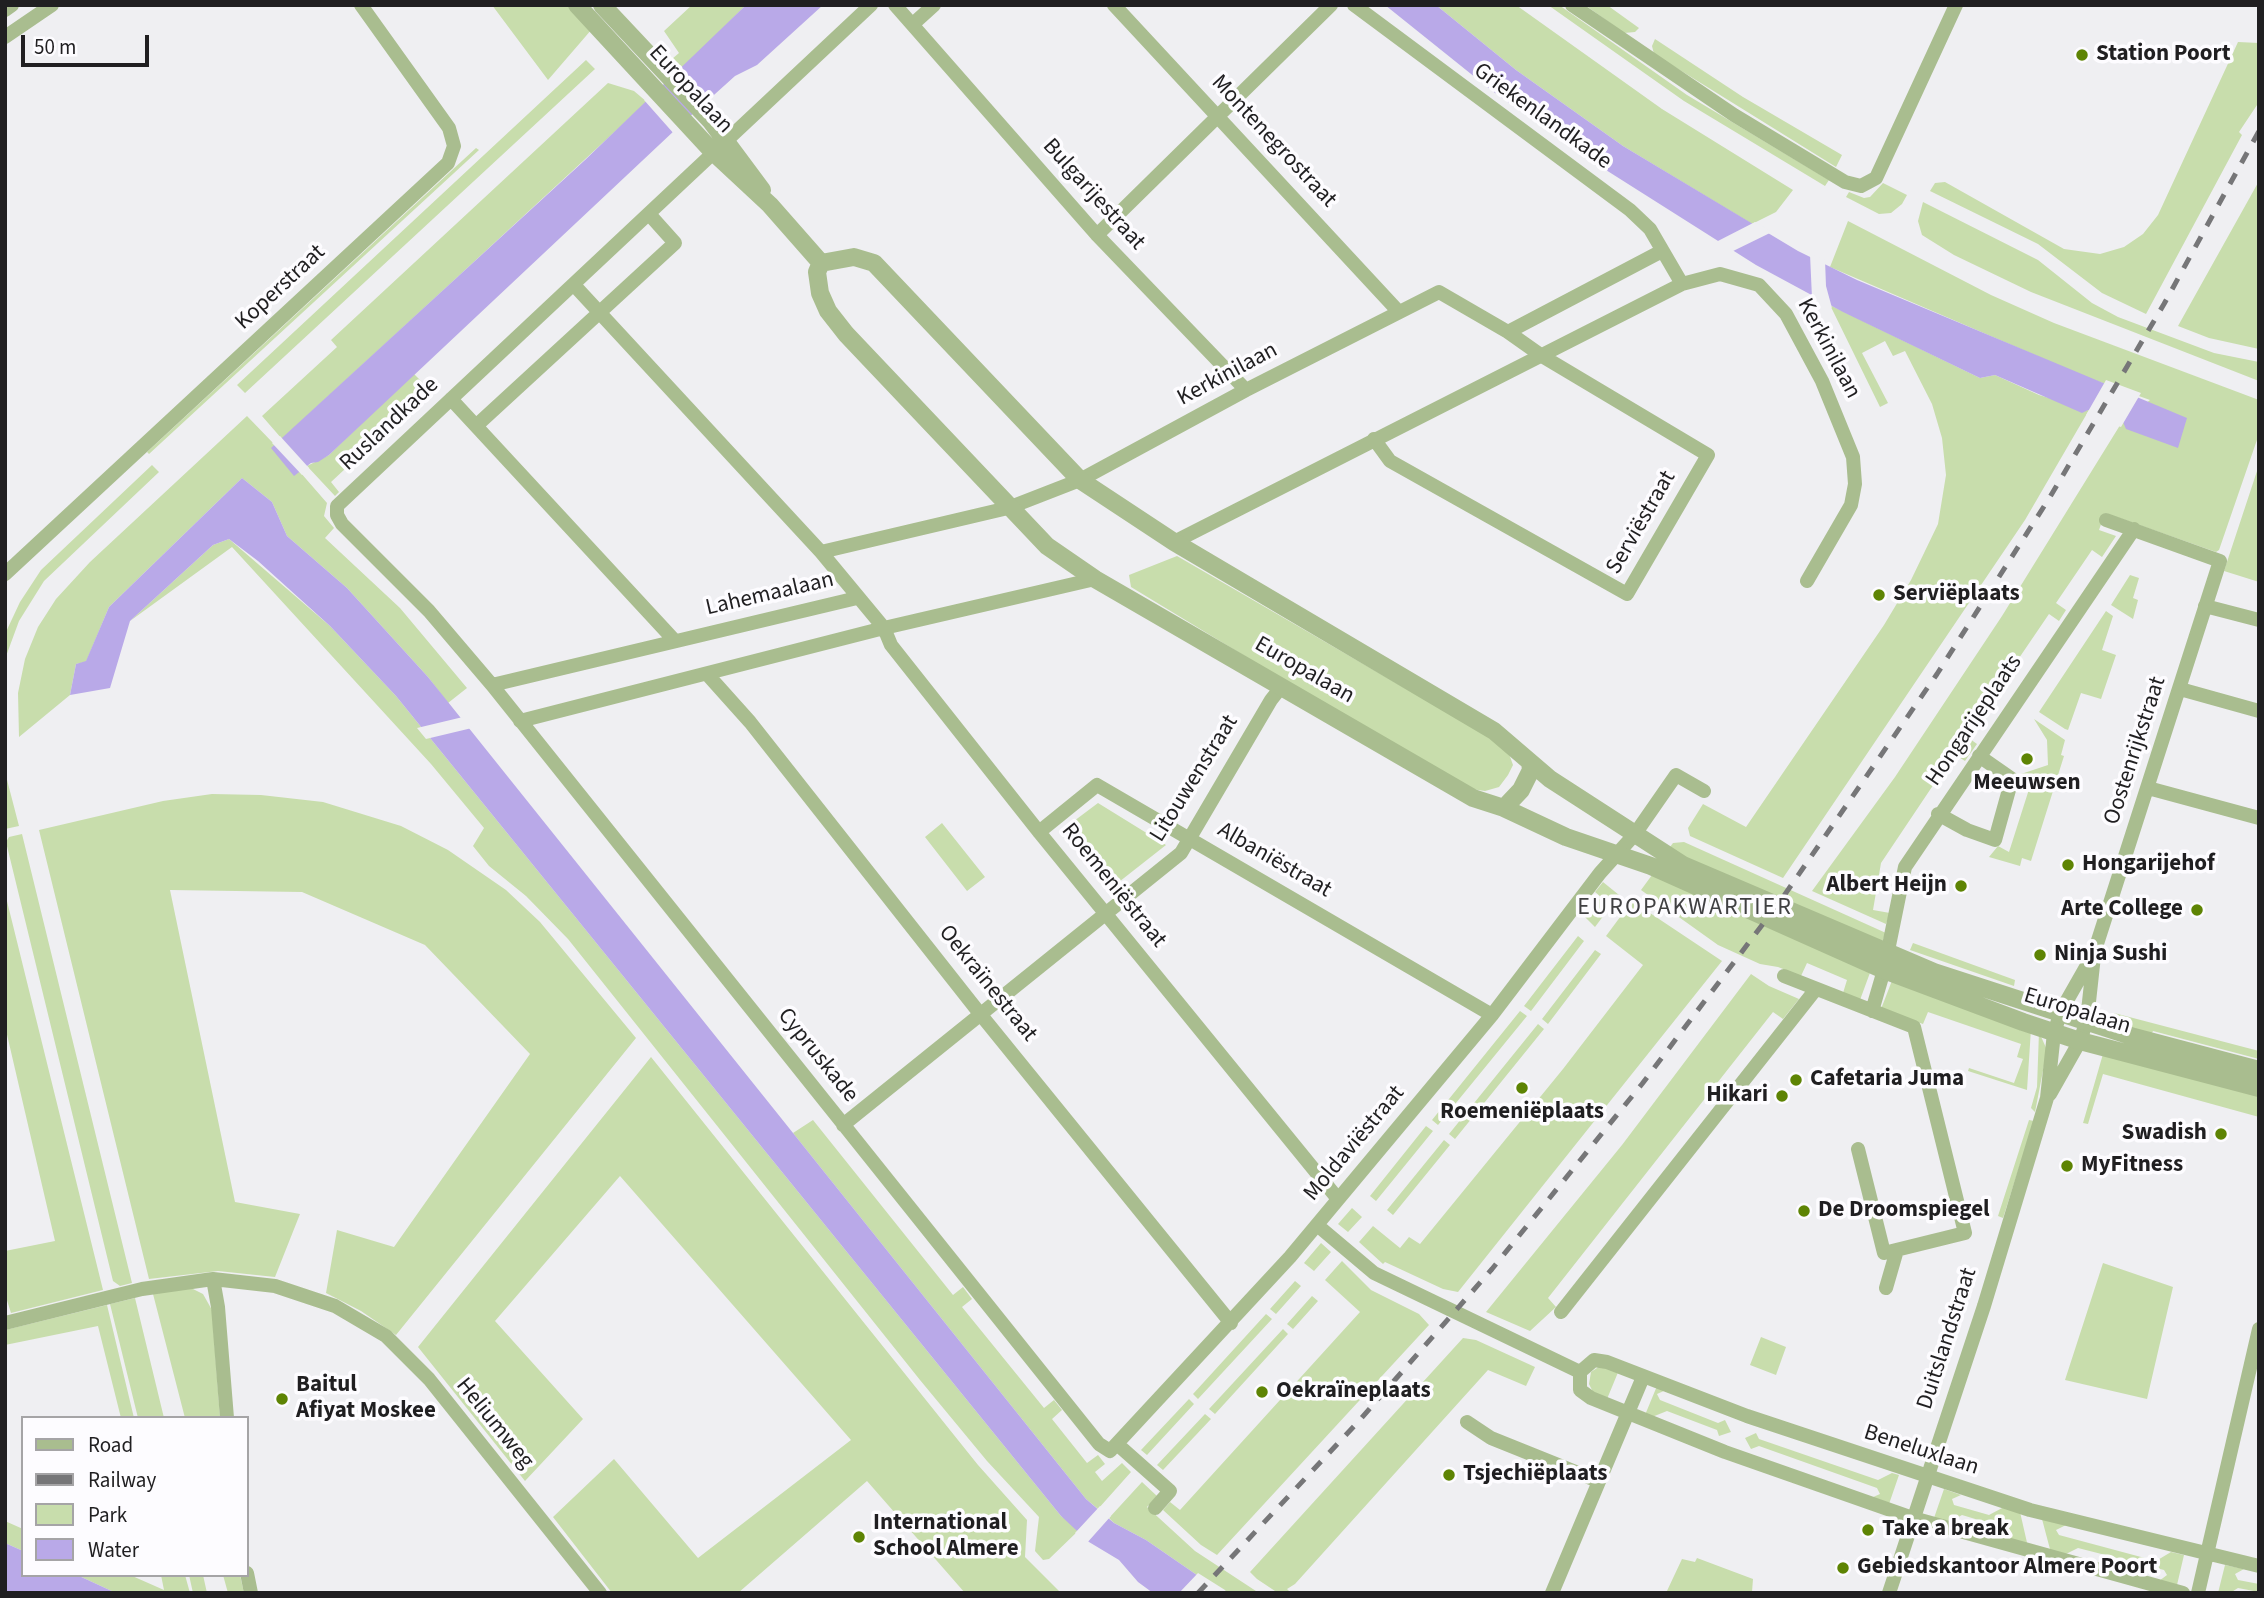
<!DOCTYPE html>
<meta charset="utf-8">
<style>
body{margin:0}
#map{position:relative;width:2264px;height:1598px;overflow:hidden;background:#efeff2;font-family:"Source Sans 3",sans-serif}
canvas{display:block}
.frame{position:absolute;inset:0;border:7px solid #201f21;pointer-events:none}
.legend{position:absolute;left:21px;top:1416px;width:228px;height:161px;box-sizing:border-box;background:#fdfcff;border:2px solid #a5a4a6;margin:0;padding:9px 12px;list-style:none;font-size:21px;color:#201f21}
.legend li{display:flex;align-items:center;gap:14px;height:35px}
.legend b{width:35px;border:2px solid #a5a4a6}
.scale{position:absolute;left:21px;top:35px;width:128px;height:32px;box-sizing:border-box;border:4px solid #201f21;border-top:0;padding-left:9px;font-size:21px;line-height:24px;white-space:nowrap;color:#201f21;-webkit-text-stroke:5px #fdfcff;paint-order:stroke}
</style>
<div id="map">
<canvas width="2264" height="1598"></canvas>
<div class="frame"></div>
<ul class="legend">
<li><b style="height:9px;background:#a9bd8f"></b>Road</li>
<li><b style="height:9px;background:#767678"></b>Railway</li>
<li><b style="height:19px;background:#c8ddac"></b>Park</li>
<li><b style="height:19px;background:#b9a9e8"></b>Water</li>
</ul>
<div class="scale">50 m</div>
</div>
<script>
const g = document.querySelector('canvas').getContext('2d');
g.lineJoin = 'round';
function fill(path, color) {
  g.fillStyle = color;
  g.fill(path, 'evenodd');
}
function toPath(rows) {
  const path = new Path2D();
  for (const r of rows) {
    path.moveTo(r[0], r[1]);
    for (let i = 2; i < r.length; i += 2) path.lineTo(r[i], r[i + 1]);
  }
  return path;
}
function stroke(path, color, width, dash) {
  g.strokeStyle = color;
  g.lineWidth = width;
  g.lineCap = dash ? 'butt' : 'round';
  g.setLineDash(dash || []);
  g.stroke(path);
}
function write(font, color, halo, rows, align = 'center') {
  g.font = font + ' "Source Sans 3",sans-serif';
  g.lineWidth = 7;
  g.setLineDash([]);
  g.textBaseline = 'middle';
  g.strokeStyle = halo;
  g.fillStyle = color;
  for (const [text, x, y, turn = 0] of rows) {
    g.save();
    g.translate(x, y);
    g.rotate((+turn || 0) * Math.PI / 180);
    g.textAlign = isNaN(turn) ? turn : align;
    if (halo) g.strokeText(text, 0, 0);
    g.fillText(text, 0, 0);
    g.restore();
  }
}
const green = toPath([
 [492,5,570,5,592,29,548,80],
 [692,5,746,5,681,70,672,59,679,53,664,31],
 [1436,5,1516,5,1662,109,1793,190,1776,212,1752,224,1623,146,1516,70],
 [1548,5,1559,5,1687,95,1829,180,1825,186,1684,101],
 [1585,5,1607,5,1639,28,1635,32,1624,33],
 [1655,39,1743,97,1842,155,1836,167,1654,54,1652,46],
 [2238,42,2259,43,2259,102,2239,132,2242,135,2146,314,2102,293,2038,244,1930,191,1935,183,1945,182,2064,249,2100,254,2124,247,2143,234,2158,215],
 [586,60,595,69,245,393,237,385],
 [608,83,634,91,647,102,282,439,262,416,337,347,331,340],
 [476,148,479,150,149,454,147,452],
 [2259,181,2259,349,2209,338,2178,326],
 [1883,183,1907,195,1902,204,1891,213,1879,214,1846,197,1849,192,1864,198,1870,197],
 [1923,202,2038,260,2092,303,2118,317,2214,353,2259,362,2259,381,2031,292,1954,255,1922,235,1918,221],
 [1848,221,1991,295,2054,323,2259,400,2259,434,2219,550,2216,552,2105,513,2099,530,2116,536,2102,557,2092,550,2056,603,2066,610,2059,621,2049,614,1966,736,1977,744,1965,761,1954,754,1881,863,1873,910,1890,913,1886,924,1812,891,1895,777,2002,616,2122,422,2150,400,2086,377,1830,267],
 [1830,305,1980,378,1995,375,2039,395,2089,410,2025,520,1783,878,1690,836,1688,828,1703,804,1746,827,1884,625,1911,580,1938,524,1946,475,1942,438,1932,404,1905,351,1893,356,1885,341,1862,353,1888,403,1880,407],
 [413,373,430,390,331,482,339,492,335,496,307,466,329,455],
 [247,416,275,445,272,448,300,472,327,503,324,516,334,528,325,538,400,608,467,688,448,703,428,677,347,588,287,536,272,502,242,478,109,607,86,662,76,664,70,695,19,737,18,693,25,659,38,627,56,599,90,562],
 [152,465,159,472,44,581,19,621,5,659,5,634,20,602,41,570],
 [2259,465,2259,582,2224,571],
 [229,539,330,626,396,696,1061,1516,1076,1527,1078,1531,1049,1559,1043,1560,1035,1551,1039,1517,987,1461,920,1380,568,939,526,896,489,866,473,846,484,828,431,764,232,547,130,621,213,545],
 [1177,556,1491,738,1508,751,1513,765,1508,775,1499,787,1485,791,1471,789,1383,740,1131,587,1129,575],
 [2130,575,2139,578,2133,598,2138,600,2133,619,2111,605],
 [2106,611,2113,616,2102,650,2116,655,2101,699,2081,693,2068,730,2065,729,2039,712],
 [2034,719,2065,740,2061,755,2064,756,2031,861,2022,858,2020,866,1989,857,1998,846,2009,852,2031,783,2021,774,2048,765,2047,740],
 [5,772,19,826,5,829],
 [212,794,261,795,323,802,401,826,448,850,506,890,540,922,636,1038,396,1335,361,1311,326,1293,337,1230,394,1247,530,1054,425,945,302,892,170,890,235,1202,300,1214,275,1277,218,1271,149,1279,39,830,163,801],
 [1098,803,1166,845,1110,889,1064,831,1066,827],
 [942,823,985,877,967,891,925,837],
 [22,834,132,1283,120,1286,113,1281,6,842,9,837],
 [1684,842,1886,933,1881,944,1688,859,1670,847,1673,843],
 [1652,875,1871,970,1860,1000,1843,993,1847,980,1807,963,1801,976,1778,967,1760,964,1718,945,1641,890],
 [1603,882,1619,895,1595,927,1581,913,1582,910,1588,915,1601,897,1595,892],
 [5,893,103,1290,11,1313,5,1294,5,1251,55,1241,5,1026],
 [1632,901,1722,961,1458,1292,1443,1289,1385,1262,1383,1264,1359,1242,1373,1226,1400,1248,1409,1237,1420,1244,1563,1069,1643,965,1606,936],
 [1578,936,1584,941,1531,1011,1524,1006],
 [1913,943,2015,980,2014,986,1910,950],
 [1595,950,1601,954,1548,1024,1542,1019],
 [1751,974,1769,986,1799,999,1783,1019,1773,1012,1548,1298,1556,1307,1530,1331,1486,1312,1622,1145],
 [1893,978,2031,1029,2027,1090,1968,1071,1969,1068,2014,1083,2023,1059,2017,1057,2021,1044,1928,1012,1923,1024,1881,1009],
 [1520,1011,1527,1016,1438,1125,1432,1120],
 [2114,1013,2259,1051,2259,1059,2153,1031,2150,1037,2111,1024],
 [1538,1024,1544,1029,1455,1139,1449,1134],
 [2039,1032,2047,1050,2035,1112,2031,1108,2037,1087],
 [2103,1054,2259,1092,2259,1117,2103,1074,2088,1124,2083,1123],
 [651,1057,978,1465,1027,1520,1025,1557,1061,1593,965,1593,867,1481,738,1593,612,1593,553,1517,614,1459,698,1558,851,1440,620,1176,495,1321,583,1419,525,1481,418,1347],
 [813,1120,953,1295,963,1287,972,1299,962,1307,1044,1408,1054,1400,1062,1410,1052,1419,1087,1463,1098,1455,1105,1464,1095,1472,1102,1481,1122,1463,1131,1472,1098,1509,1086,1499,793,1133],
 [2029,1120,2034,1121,2003,1218,1998,1216],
 [1426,1126,1433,1131,1376,1201,1370,1196],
 [1444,1140,1450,1145,1393,1215,1387,1210],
 [1352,1208,1362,1217,1348,1232,1338,1224],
 [1321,1243,1331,1252,1314,1271,1304,1263],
 [1342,1261,1371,1290,1419,1314,1429,1325,1217,1555,1201,1545,1163,1510,1170,1502,1180,1510,1360,1312,1325,1280],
 [2103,1263,2173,1287,2147,1399,2065,1380],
 [1295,1281,1301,1286,1276,1314,1270,1309],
 [191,1288,203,1294,212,1310,220,1418,185,1418,153,1294],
 [1312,1296,1318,1301,1293,1329,1287,1324],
 [135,1298,142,1327,164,1418,138,1418,110,1304],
 [107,1305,134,1418,121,1418,98,1326,5,1345,5,1330],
 [1266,1314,1272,1319,1198,1399,1193,1394],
 [1283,1329,1288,1334,1215,1414,1209,1409],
 [1761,1337,1786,1347,1776,1375,1750,1365],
 [1463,1338,1476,1340,1535,1367,1526,1386,1488,1370,1295,1584,1287,1589,1291,1593,1278,1593,1257,1579,1250,1572],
 [1600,1366,1619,1370,1607,1399,1593,1392,1589,1384,1591,1372],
 [1657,1386,1666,1390,1657,1394,1660,1400,1718,1423,1725,1420,1731,1432,1719,1436,1717,1430,1667,1411,1652,1417,1645,1415],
 [1189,1399,1194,1404,1147,1455,1141,1450],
 [1205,1414,1211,1419,1163,1470,1157,1465],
 [1756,1433,1759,1439,1878,1480,1892,1473,1899,1475,1889,1504,1871,1498,1880,1494,1877,1488,1759,1446,1751,1449,1745,1438],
 [1142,1482,1157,1496,1147,1507,1195,1551,1259,1593,1223,1593,1146,1540,1114,1523,1109,1518],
 [1944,1489,1961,1495,1952,1499,1954,1505,1989,1515,2004,1507,2020,1512,2028,1547,2000,1538,2008,1534,2005,1528,1962,1515,1948,1523,1934,1518],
 [2042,1519,2066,1525,2056,1530,2059,1535,2156,1561,2171,1552,2184,1555,2177,1585,2159,1581,2167,1575,2164,1570,2078,1548,2062,1556,2051,1553],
 [5,1521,23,1529,23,1551,5,1543],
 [1697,1558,1753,1579,1752,1592,1666,1593,1682,1559,1695,1562],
 [2225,1565,2244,1569,2235,1574,2238,1580,2259,1584,2259,1592,2238,1588,2230,1593,2218,1593],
 [77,1575,130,1575,164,1590,161,1575,185,1575,190,1593,116,1593],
 [189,1575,203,1575,207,1593,193,1593],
 [223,1575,240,1575,244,1593,228,1593]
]);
const water = toPath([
 [746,5,823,5,757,65,735,76,675,130,329,455,318,462,311,463,294,476,271,448,585,160],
 [1385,5,1436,5,1516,70,1623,146,1798,251,1857,280,2187,418,2178,448,2126,429,2123,422,2088,410,2082,413,1995,375,1980,378,1843,312,1756,265,1587,158,1491,90],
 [242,478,272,502,287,536,347,588,428,677,1086,1499,1114,1523,1146,1540,1223,1593,1153,1593,1138,1582,1119,1560,1089,1542,1061,1516,396,696,330,626,258,561,229,539,213,545,130,621,110,688,70,695,76,664,86,661,109,607],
 [5,1543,23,1551,23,1575,77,1575,116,1593,9,1593,5,1591]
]);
const pier = toPath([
 [680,67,712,102,697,115,665,81],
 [659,87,690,121,675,135,644,100],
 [1755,222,1772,232,1729,253,1714,243],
 [1810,254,1825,260,1826,286,1832,308,1812,298],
 [2106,380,2141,393,2121,427,2086,415],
 [280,436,309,468,302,475,272,443],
 [463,717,472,728,426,739,417,728],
 [1100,1506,1111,1516,1086,1544,1075,1533],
 [1198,1573,1225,1590,1227,1593,1179,1593]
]);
const minor = toPath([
 [871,5,337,506,337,515,342,524,429,611,492,685,1099,1444,1110,1451,1290,1257,1492,1015,1600,873,1635,834,1676,775,1704,791],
 [895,5,1097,235,1246,390],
 [1114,5,1398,311],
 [1354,5,1630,210,1650,229,1682,284],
 [1572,5,1734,115,1845,182,1861,186,1876,178,1956,5],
 [5,10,12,5],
 [913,24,934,5],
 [5,37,52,5],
 [1097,235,1331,5],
 [574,285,821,552,884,628,891,645,1039,832,1338,1199],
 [451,399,675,641],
 [477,425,675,243,649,214],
 [1374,439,1390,461,1627,594,1708,455,1542,356,1508,332],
 [1174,542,1682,284,1720,274,1759,285,1786,314,1822,381,1853,457,1855,484,1851,505,1807,581],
 [821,552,1008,508,1080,480,1246,390,1439,292,1508,332,1662,251],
 [5,574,448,163,454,146,449,128,361,5],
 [2205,606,2259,620],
 [707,674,750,722,981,1015,1231,1323],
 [492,685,857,598],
 [2180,689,2259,711],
 [520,721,884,628,1095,579],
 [2148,788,2259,818],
 [1938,814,1967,830,1995,840,2012,779,1979,756],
 [1039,832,1097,785,1492,1015],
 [1784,976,1914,1027,1965,1233,1884,1253,1858,1149],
 [1872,1011,1884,970,1905,867,2134,529],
 [2050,1094,2080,1041,2087,1020,2094,956],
 [843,1125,1181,853,1271,700,1282,686],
 [1317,1225,1374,1273,1580,1372],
 [213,1279,218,1307,227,1418],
 [1886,1288,1897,1250],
 [1561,1312,1816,989],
 [5,1323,142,1289,213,1279,275,1286,335,1306,386,1336,429,1379,600,1593],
 [1467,1422,1491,1438,1598,1481],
 [1117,1444,1170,1491,1155,1508],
 [247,1573,251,1593],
 [1552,1593,1643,1377],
 [1889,1593,1984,1306,2047,1098,2054,1033,2061,1011,2094,953,2220,561,2106,520],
 [2183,1593,1913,1518,1725,1452,1591,1398,1580,1390,1580,1372,1594,1360,1607,1362,1747,1416,2030,1510,2259,1566],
 [2198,1593,2259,1329]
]);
const tertiary = toPath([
 [577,5,712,151,770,205,821,263],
 [602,5,710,120,762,190],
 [821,263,817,272,820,293,828,311,846,334,1047,546,1095,579,1473,798,1504,808,1566,837,1651,866,1884,970,2023,1022,2080,1041,2259,1088],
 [821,263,854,257,874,263,1080,480,1174,542,1494,731,1550,779,1683,865,1934,972,2134,1037,2259,1070],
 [1504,808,1521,790,1531,770,1530,762]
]);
const rail = toPath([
 [1198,1593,1358,1422,1492,1269,1642,1084,1781,900,1937,674,2050,497,2164,304,2259,131]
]);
const markers = [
 [2082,55,7,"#5e8404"],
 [1879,595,7,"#5e8404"],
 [2027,759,7,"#5e8404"],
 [2068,865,7,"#5e8404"],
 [1961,886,7,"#5e8404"],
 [2197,910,7,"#5e8404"],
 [2040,955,7,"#5e8404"],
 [1796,1080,7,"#5e8404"],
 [1522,1088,7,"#5e8404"],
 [1782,1096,7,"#5e8404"],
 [2221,1134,7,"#5e8404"],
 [2067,1166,7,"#5e8404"],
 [1804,1211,7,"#5e8404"],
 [1262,1392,7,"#5e8404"],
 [282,1399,7,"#5e8404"],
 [1449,1475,7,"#5e8404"],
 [1868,1530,7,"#5e8404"],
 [859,1537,7,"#5e8404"],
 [1843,1568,7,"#5e8404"]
];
const poiNames = [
 ["Station Poort",2096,55],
 ["Serviëplaats",1893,595],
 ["Meeuwsen",2027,784,"center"],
 ["Hongarijehof",2082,865],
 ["Albert Heijn",1947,886,"right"],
 ["Arte College",2183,910,"right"],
 ["Ninja Sushi",2054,955],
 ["Cafetaria Juma",1810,1080],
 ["Hikari",1768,1096,"right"],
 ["Roemeniëplaats",1522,1113,"center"],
 ["Swadish",2207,1134,"right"],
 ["MyFitness",2081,1166],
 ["De Droomspiegel",1818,1211],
 ["Baitul",296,1386],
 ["Afiyat Moskee",296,1412],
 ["Oekraïneplaats",1276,1392],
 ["Tsjechiëplaats",1463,1475],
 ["International",873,1524],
 ["School Almere",873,1550],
 ["Take a break",1882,1530],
 ["Gebiedskantoor Almere Poort",1857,1568]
];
const streetNames = [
 ["Europalaan",690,90,47],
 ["Griekenlandkade",1542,117,36],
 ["Montenegrostraat",1273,142,47],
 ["Bulgarijestraat",1093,195,48],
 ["Koperstraat",281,288,-43],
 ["Kerkinilaan",1828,349,62],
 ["Kerkinilaan",1228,375,-28],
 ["Ruslandkade",390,425,-43],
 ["Serviëstraat",1642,523,-60],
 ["Lahemaalaan",770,595,-13],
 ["Europalaan",1304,671,30],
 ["Hongarijeplaats",1975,721,-56],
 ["Oostenrijkstraat",2136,751,-72],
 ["Litouwenstraat",1195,779,-58],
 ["Albaniëstraat",1274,861,30],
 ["Roemeniëstraat",1113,886,51],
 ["Oekraïnestraat",987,984,51],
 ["Europalaan",2077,1012,17],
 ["Cypruskade",817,1056,51],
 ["Moldaviëstraat",1355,1144,-50],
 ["Duitslandstraat",1948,1339,-72],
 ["Heliumweg",494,1424,51],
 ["Beneluxlaan",1921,1451,18]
];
const neighbourhoodNames = [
 ["EUROPAKWARTIER",1685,909]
];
fill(green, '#c8ddac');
fill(water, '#b9a9e8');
fill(pier, '#efeff2');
stroke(minor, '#a9bd8f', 14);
stroke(tertiary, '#a9bd8f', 18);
stroke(rail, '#767678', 5, [12, 12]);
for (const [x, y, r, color] of markers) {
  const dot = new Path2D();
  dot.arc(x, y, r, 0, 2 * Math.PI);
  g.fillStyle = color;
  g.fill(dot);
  stroke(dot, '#fdfcff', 2.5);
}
write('bold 23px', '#201f21', '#fdfcff', poiNames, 'left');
write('23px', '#201f21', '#fdfcff', streetNames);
g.letterSpacing = '2px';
write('24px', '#404042', '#fdfcff', neighbourhoodNames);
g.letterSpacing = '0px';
</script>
